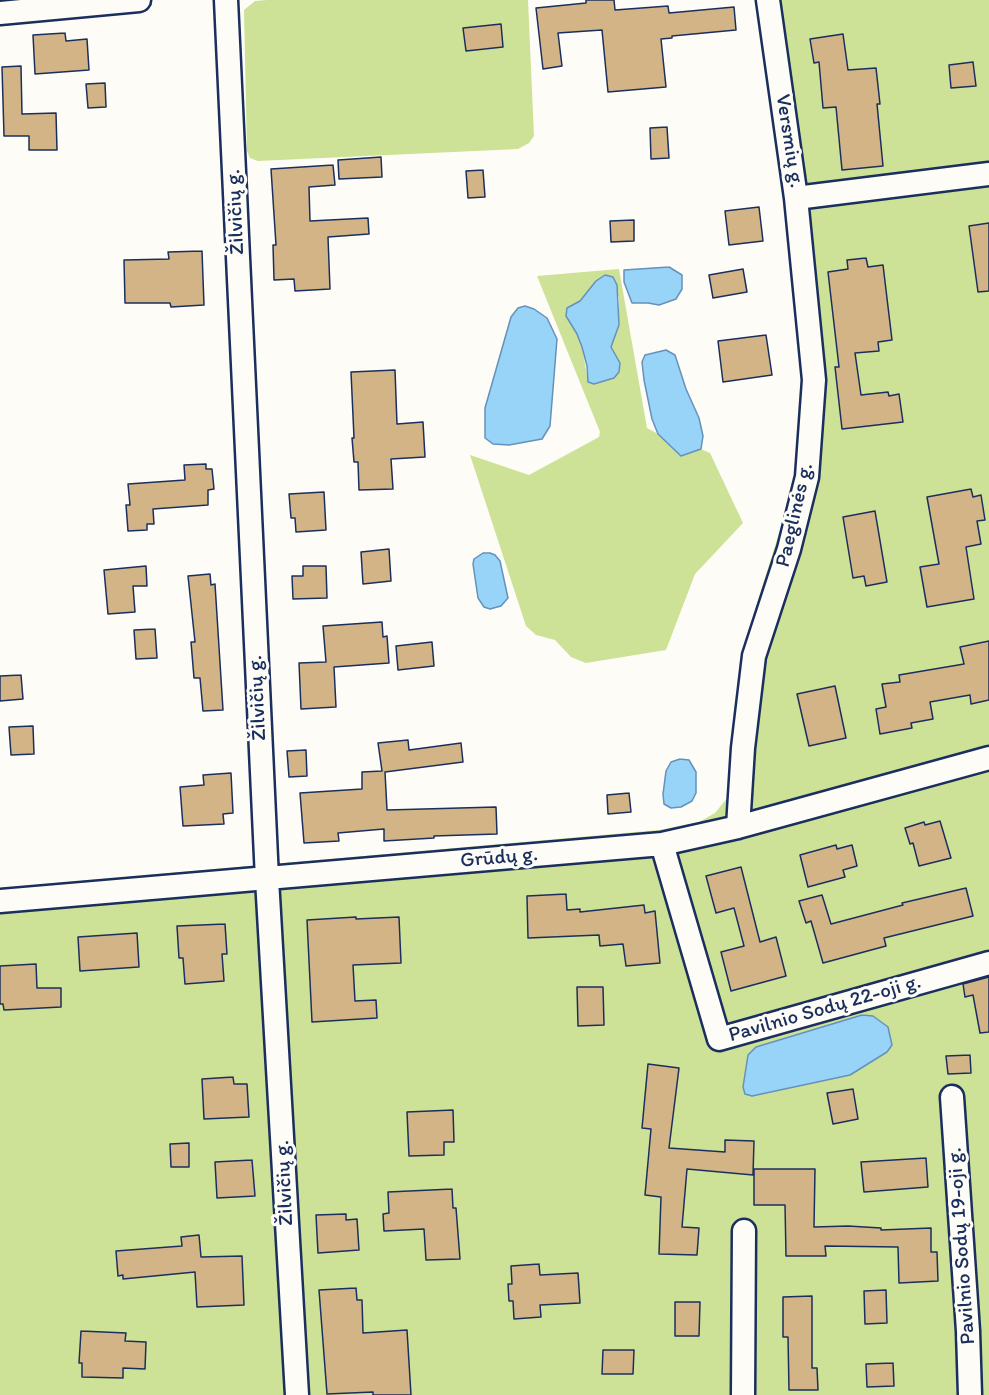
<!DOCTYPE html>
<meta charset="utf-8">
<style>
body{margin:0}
canvas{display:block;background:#fdfcf7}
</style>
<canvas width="989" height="1395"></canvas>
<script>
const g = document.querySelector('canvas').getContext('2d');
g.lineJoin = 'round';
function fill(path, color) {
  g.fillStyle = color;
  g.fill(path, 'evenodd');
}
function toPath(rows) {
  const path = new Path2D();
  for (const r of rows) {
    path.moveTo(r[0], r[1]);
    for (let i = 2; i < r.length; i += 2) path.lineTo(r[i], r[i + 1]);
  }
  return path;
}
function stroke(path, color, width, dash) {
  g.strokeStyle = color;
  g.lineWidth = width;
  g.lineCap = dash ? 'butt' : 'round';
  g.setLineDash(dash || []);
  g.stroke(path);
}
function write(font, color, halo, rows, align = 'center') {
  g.font = font + ' Itim,sans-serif';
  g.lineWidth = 6;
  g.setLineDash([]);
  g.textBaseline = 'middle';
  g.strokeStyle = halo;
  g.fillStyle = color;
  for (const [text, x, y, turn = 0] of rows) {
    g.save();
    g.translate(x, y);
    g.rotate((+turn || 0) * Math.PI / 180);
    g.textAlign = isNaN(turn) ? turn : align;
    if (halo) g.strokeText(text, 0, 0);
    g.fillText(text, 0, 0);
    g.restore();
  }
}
const green = toPath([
 [267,0,528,0,534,136,529,143,518,149,258,161,250,158,247,151,244,10,255,1],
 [763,0,989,0,989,1395,0,1395,0,888,659,830,699,822,715,813,728,797,734,717,754,613,797,476,801,375,793,249],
 [619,269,647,428,658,434,681,456,701,449,710,453,743,523,695,574,666,650,586,663,571,657,555,640,536,635,526,626,470,455,529,475,599,437,600,432,537,276],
 [596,281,619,297,619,325,611,347,615,356,614,378,594,384,588,382,582,347,567,308,580,301]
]);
const water = toPath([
 [669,267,682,275,682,289,676,299,659,305,648,303,632,303,624,282,624,270,669,267],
 [605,275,613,277,617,285,619,325,611,347,620,363,619,372,614,378,594,384,588,382,587,366,582,347,577,334,566,316,567,308,580,301,596,281,605,275],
 [525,306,534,309,547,318,557,339,550,426,542,439,509,445,493,444,485,438,485,408,511,317,518,308,525,306],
 [666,350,675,355,686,389,699,418,703,436,701,449,681,456,658,434,652,419,644,380,642,362,645,355,666,350],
 [483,553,490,553,495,555,500,561,508,598,501,606,490,609,484,607,478,598,473,564,474,559,483,553],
 [680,759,689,760,696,772,696,793,692,801,681,807,671,808,664,804,663,794,666,771,671,762,680,759],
 [862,1015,873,1016,888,1027,892,1045,887,1052,850,1075,752,1096,745,1094,743,1087,748,1055,756,1047,862,1015]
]);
const building = toPath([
 [586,0,614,0,615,10,668,6,669,13,734,7,736,30,672,36,672,38,661,39,666,87,608,92,602,30,558,33,562,66,543,69,536,8,586,3,586,0],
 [501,24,503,47,466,51,463,28,501,24],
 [65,33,66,41,87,39,89,70,35,74,33,35,65,33],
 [843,34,848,70,876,68,880,104,877,104,883,166,842,170,836,107,823,108,819,62,814,63,810,39,843,34],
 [973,62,976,86,951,88,949,65,973,62],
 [21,66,22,114,56,113,57,150,29,150,29,136,4,136,2,67,21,66],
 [105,83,106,107,88,108,86,84,105,83],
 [667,127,669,158,651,159,650,128,667,127],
 [381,157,382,177,339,179,338,160,381,157],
 [333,165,335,185,309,187,310,221,368,218,369,234,328,237,330,289,295,291,294,279,274,280,273,245,276,245,271,169,333,165],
 [483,170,485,197,468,198,466,171,483,170],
 [759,207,763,241,729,245,725,211,759,207],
 [634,220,634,241,611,242,610,221,634,220],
 [989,223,989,291,978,292,969,226,989,223],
 [202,251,204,305,171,307,170,303,125,303,124,260,169,259,168,252,202,251],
 [866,258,868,267,883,265,892,340,878,342,879,351,855,353,861,395,888,392,889,396,899,394,903,422,842,429,835,367,839,367,828,272,848,269,847,260,866,258],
 [743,269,747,292,713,298,709,275,743,269],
 [766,335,772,375,723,382,718,341,766,335],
 [395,370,397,424,423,422,425,457,391,459,393,489,359,490,358,462,354,462,352,438,354,438,351,372,395,370],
 [206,464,206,469,212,469,214,489,208,490,208,505,153,509,154,524,147,524,147,530,128,531,126,505,130,505,128,484,185,480,184,465,206,464],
 [971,489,973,497,981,495,985,520,977,521,981,544,966,547,974,599,927,607,920,567,939,564,927,497,971,489],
 [324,492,326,530,296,532,295,518,291,518,289,494,324,492],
 [875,511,887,582,866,586,864,576,853,578,843,517,875,511],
 [389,549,391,581,363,584,361,552,389,549],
 [146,566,147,586,133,586,135,612,108,614,104,570,146,566],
 [303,566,326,566,327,598,293,599,292,576,303,576,303,566],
 [210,574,211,585,215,584,223,710,203,711,200,678,194,678,191,642,195,642,188,576,210,574],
 [382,622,383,637,387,636,389,663,334,667,336,707,301,709,299,663,326,662,323,626,382,622],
 [155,629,157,658,136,659,134,630,155,629],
 [989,641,989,700,971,704,970,695,930,702,933,719,911,723,912,728,880,734,876,709,886,707,882,684,900,682,899,675,964,664,960,647,989,641],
 [432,642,434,666,398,670,396,646,432,642],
 [21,675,23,699,0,701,0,676,21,675],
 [835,686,846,738,809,746,797,694,835,686],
 [33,726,34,754,11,755,9,727,33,726],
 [408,740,409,750,461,743,463,762,385,772,387,810,496,807,497,834,434,836,434,838,384,841,384,829,338,833,339,841,304,843,300,793,362,789,362,772,382,771,378,743,408,740],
 [306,750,307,776,289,777,287,751,306,750],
 [231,773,233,813,223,814,224,824,183,826,180,787,204,785,203,775,231,773],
 [629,793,631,812,608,814,607,795,629,793],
 [940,821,951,858,919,866,913,843,910,844,905,828,924,822,925,825,940,821],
 [836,845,837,849,852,845,857,866,843,870,845,877,808,887,800,855,836,845],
 [741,867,760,942,776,937,786,976,731,991,721,952,744,946,734,908,716,913,706,876,741,867],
 [966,888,973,916,884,938,886,946,823,963,811,921,806,923,799,901,822,895,831,924,903,905,902,903,966,888],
 [566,894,567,910,580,909,580,912,644,905,645,913,655,911,660,963,626,966,623,944,600,946,599,935,528,938,527,896,566,894],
 [356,917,356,919,399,917,401,963,353,965,355,1001,376,1000,377,1018,312,1022,307,920,356,917],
 [225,924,227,954,222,954,224,981,185,984,183,958,179,958,177,926,225,924],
 [137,933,139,967,80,971,78,937,137,933],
 [36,964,37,988,61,988,61,1007,4,1010,3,1004,0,1004,0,966,36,964],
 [989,977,989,1032,980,1033,973,995,965,997,963,984,989,977],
 [577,987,603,987,604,1025,578,1026,577,987],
 [970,1055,971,1073,948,1074,946,1056,970,1055],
 [648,1064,679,1068,669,1148,725,1152,725,1140,754,1141,753,1175,687,1169,682,1227,699,1228,697,1255,659,1254,661,1197,645,1195,651,1129,642,1128,648,1064],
 [233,1077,234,1084,247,1084,249,1117,204,1119,202,1079,233,1077],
 [853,1089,858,1119,833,1124,827,1093,853,1089],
 [453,1110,454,1142,444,1142,444,1155,409,1156,407,1112,453,1110],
 [189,1143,189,1167,171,1167,170,1144,189,1143],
 [926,1158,928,1187,864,1192,861,1162,926,1158],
 [252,1160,255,1196,217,1198,215,1162,252,1160],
 [754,1169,815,1169,814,1227,848,1226,881,1228,881,1230,931,1228,931,1252,937,1252,938,1281,899,1283,898,1247,825,1246,826,1256,786,1256,785,1205,754,1205,754,1169],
 [452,1189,453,1208,456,1208,460,1259,426,1260,424,1229,384,1231,383,1214,389,1213,388,1192,452,1189],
 [346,1214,346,1220,357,1219,359,1250,318,1253,316,1215,346,1214],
 [199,1235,201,1257,242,1256,244,1305,197,1307,195,1272,123,1279,123,1275,118,1276,116,1251,182,1246,181,1237,199,1235],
 [539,1264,540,1275,578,1273,580,1303,540,1305,541,1317,514,1319,513,1301,509,1301,508,1284,512,1284,511,1266,539,1264],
 [356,1288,357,1300,362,1300,363,1333,407,1330,411,1395,373,1395,373,1392,327,1394,319,1290,356,1288],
 [886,1290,887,1323,865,1324,864,1291,886,1290],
 [812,1296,812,1368,817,1368,818,1390,789,1390,788,1337,783,1337,783,1297,812,1296],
 [675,1302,700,1302,699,1336,675,1336,675,1302],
 [81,1331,126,1333,125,1341,146,1342,145,1369,123,1368,123,1378,82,1377,82,1363,79,1363,81,1331],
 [603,1350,634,1350,633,1374,602,1374,603,1350],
 [893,1363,894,1386,867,1387,866,1364,893,1363]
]);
const street = toPath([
 [226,0,267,879,297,1395],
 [768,0,796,198,989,174],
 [0,13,139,0],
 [738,827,743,748,754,656,789,549,807,477,814,380,796,198],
 [662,844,719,1039,989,963],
 [0,901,662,844,738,827,989,758],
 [952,1097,968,1331,970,1395],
 [743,1395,744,1231]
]);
const streetNames = [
 ["Versmių g.",789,141,81],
 ["Žilvičių g.",236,212,-93],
 ["Paeglinės g.",795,515,-77],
 ["Žilvičių g.",258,698,-93],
 ["Grūdų g.",499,858,-5],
 ["Pavilnio Sodų 22-oji g.",825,1009,-16],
 ["Žilvičių g.",285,1183,-93],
 ["Pavilnio Sodų 19-oji g.",962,1246,-94]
];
fill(green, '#cde297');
fill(water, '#98d3f8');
stroke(water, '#6691ba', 1.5);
fill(building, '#d2b486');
stroke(building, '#1b2f5e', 1.5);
stroke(street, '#1b2f5e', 27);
stroke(street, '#fdfcf7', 22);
write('21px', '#1b2f5e', '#fdfcf7', streetNames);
</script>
